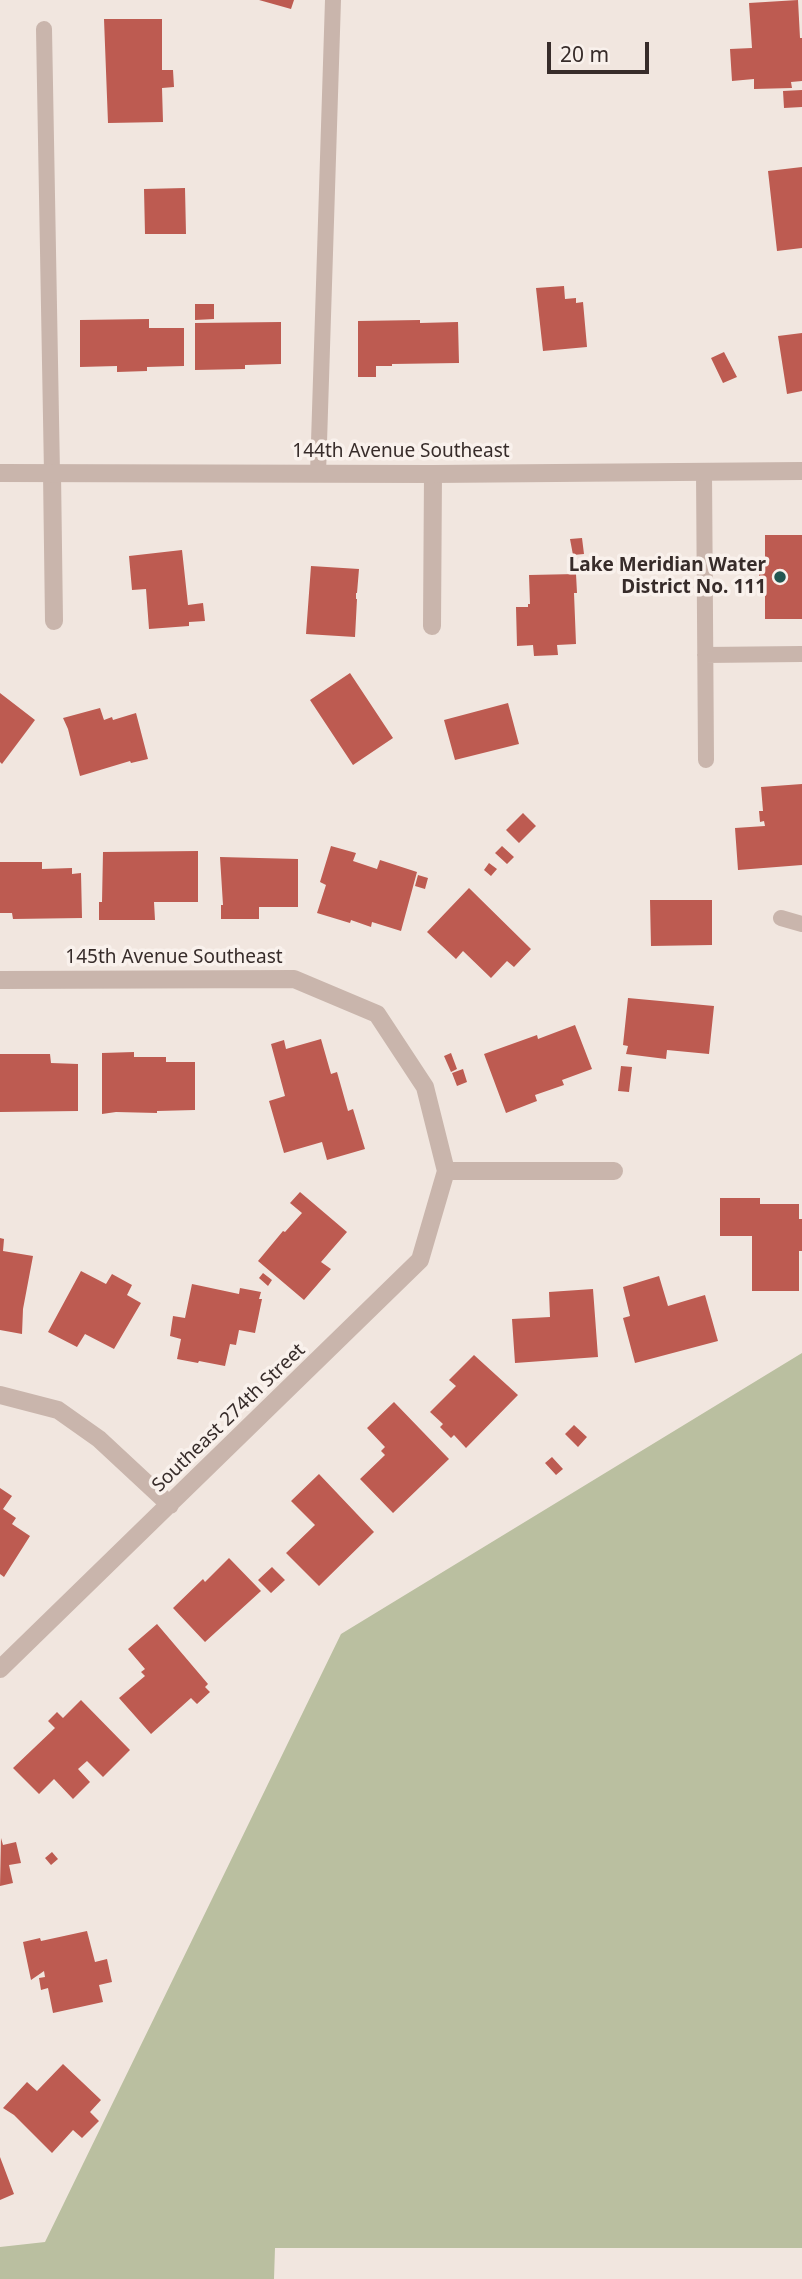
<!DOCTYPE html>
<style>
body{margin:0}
#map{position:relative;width:802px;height:2279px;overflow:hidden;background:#f1e6df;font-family:"Noto Sans",sans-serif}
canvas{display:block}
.scale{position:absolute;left:547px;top:42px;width:102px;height:32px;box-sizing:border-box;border:4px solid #372c2a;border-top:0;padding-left:9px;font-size:21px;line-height:24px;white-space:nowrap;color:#372c2a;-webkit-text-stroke:5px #f9f1ec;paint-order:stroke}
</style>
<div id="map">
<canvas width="802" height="2279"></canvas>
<div class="scale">20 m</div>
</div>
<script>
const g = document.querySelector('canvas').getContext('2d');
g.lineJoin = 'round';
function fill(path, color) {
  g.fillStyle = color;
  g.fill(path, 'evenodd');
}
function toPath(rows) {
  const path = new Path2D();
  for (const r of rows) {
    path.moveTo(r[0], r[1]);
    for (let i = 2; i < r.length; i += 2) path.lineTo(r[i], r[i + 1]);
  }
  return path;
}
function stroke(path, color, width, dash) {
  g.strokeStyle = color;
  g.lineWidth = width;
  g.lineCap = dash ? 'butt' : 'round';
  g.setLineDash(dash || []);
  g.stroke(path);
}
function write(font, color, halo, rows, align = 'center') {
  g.font = font + ' "Noto Sans",sans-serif';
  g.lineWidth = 7;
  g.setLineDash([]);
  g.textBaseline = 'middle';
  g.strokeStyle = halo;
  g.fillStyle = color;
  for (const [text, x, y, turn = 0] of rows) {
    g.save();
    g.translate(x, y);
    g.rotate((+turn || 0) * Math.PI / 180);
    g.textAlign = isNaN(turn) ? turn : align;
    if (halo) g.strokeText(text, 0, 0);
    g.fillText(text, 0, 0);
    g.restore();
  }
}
const green = toPath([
 [802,1353,802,2248,275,2248,274,2279,0,2279,0,2247,45,2242,341,1634]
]);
const building = toPath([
 [259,0,294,0,291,9],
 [798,0,800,38,802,38,802,81,791,82,792,88,754,89,754,79,732,81,730,49,752,48,749,3],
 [104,19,162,19,162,70,173,70,174,87,162,88,163,122,108,123],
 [802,90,802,107,784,108,783,91],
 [802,167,802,248,777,251,768,171],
 [185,188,186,234,145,234,144,189],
 [564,286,565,299,576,298,576,303,583,302,587,347,543,351,536,288],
 [195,304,214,304,214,319,195,320],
 [149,319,149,328,184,328,184,366,147,367,147,371,117,372,117,366,80,367,80,320],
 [420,320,420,323,458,322,459,363,392,364,392,366,376,366,376,377,358,377,358,321],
 [281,322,281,364,245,365,245,369,195,370,195,323],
 [802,333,802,391,787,394,778,336],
 [724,352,737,377,723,383,711,358],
 [765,535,802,535,802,619,765,619,765,595,759,595,759,559,765,559],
 [582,538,584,554,573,555,570,539],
 [182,550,188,605,203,603,205,621,189,622,189,626,149,629,146,589,132,590,129,556],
 [311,566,359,569,357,593,356,593,356,599,357,599,355,637,306,634],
 [576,574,577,593,574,593,576,644,557,645,558,655,534,656,533,645,517,646,516,607,528,607,528,604,530,604,529,575],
 [350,673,393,738,353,765,310,700],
 [0,693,35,720,2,764,0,762],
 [508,703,519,744,455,760,444,720],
 [100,708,104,720,112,717,113,720,136,713,148,759,131,763,130,761,80,776,68,729,63,718],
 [802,784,802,865,738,870,735,828,765,826,764,821,760,822,759,811,763,811,761,787],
 [523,813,536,826,519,843,506,830],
 [331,846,356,853,353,861,377,869,380,860,417,872,401,931,372,922,371,927,351,920,350,923,317,913,326,885,320,882],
 [502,846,514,857,507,864,495,853],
 [198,851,198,902,154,902,155,920,99,920,99,902,102,902,103,852],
 [220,857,298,859,298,907,259,907,259,919,221,919,221,905,223,905],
 [0,862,42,862,42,869,72,868,72,874,81,873,82,918,13,919,12,913,0,913],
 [489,863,497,869,491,876,484,870],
 [418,875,428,878,425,889,415,886],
 [469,888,531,949,514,967,507,961,491,978,463,951,456,959,427,932],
 [650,900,712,900,712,945,651,946],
 [628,998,714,1006,709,1054,667,1050,666,1059,626,1054,628,1046,623,1045],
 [575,1025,592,1069,562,1080,564,1085,535,1095,537,1101,506,1113,484,1054,537,1035,538,1039],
 [321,1039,331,1074,337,1072,348,1111,353,1109,365,1149,327,1160,322,1142,284,1153,269,1101,285,1096,271,1044,284,1040,286,1049],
 [134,1052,134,1057,166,1057,166,1062,195,1062,195,1110,157,1111,157,1113,116,1112,102,1114,102,1053],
 [451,1053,457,1069,451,1072,444,1056],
 [0,1054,50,1054,51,1063,78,1064,78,1111,0,1112],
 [621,1066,632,1067,629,1092,618,1091],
 [463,1069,467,1082,457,1086,452,1073],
 [300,1192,347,1232,321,1262,331,1269,304,1300,258,1261,283,1231,285,1232,302,1213,290,1203],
 [720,1198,760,1198,760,1204,799,1204,799,1219,802,1219,802,1251,799,1251,799,1291,752,1291,752,1236,720,1236],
 [0,1238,4,1239,3,1251,33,1256,23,1309,22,1334,0,1330],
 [81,1271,106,1284,112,1274,132,1285,127,1295,141,1303,114,1349,85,1334,77,1347,48,1332],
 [263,1273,272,1280,268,1286,259,1278],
 [659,1276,668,1306,705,1295,718,1341,635,1363,623,1318,630,1316,623,1287],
 [192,1284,239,1294,240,1288,261,1292,259,1299,262,1299,255,1333,239,1330,236,1345,230,1344,225,1366,199,1361,198,1363,177,1359,181,1339,170,1336,173,1316,185,1318],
 [593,1289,598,1357,515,1363,512,1319,550,1317,549,1292],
 [474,1355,518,1395,466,1448,454,1435,451,1438,440,1427,443,1424,430,1412,456,1386,449,1380],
 [394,1402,449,1459,393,1513,360,1479,385,1455,381,1451,385,1447,367,1428],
 [574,1425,587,1437,578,1447,565,1434],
 [552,1457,563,1469,556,1475,545,1463],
 [319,1474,374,1532,319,1586,286,1553,315,1525,291,1501],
 [0,1488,12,1496,3,1509,16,1518,12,1524,30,1536,4,1577,0,1574],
 [229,1558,261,1591,205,1642,173,1608,203,1579,205,1582],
 [272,1567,285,1580,271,1593,258,1580],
 [157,1624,208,1684,205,1687,210,1692,197,1704,191,1698,151,1734,119,1698,145,1676,141,1672,145,1669,128,1649],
 [81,1700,130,1750,103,1777,87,1761,78,1769,90,1782,73,1799,54,1779,39,1794,13,1768,55,1728,48,1721,57,1712,63,1718],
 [1,1838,3,1845,16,1842,21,1863,9,1865,13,1883,0,1886],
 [52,1852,58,1859,51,1865,45,1858],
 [87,1931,95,1962,107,1959,112,1982,99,1985,103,2002,53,2013,48,1988,41,1990,39,1978,45,1977,44,1971,31,1980,23,1942,40,1938,41,1941],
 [63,2064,101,2100,90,2112,99,2121,82,2138,73,2130,52,2153,14,2115,3,2108,27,2082,37,2091],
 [0,2157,14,2194,0,2200]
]);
const service = toPath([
 [44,29,52,473],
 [704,472,706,760],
 [318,474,333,0],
 [705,655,802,654],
 [781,918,802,924]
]);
const minor = toPath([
 [52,473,54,621],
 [432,626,433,474],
 [0,980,294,979,377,1014,425,1087,446,1171],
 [446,1171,614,1171],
 [0,1395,58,1410,99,1439,170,1505],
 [0,1669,420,1260,446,1171]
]);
const tertiary = toPath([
 [0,473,433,474,802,471]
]);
const markers = [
 [780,577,7,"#235651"]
];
const streetNames = [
 ["144th Avenue Southeast",401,452],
 ["145th Avenue Southeast",174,958],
 ["Southeast 274th Street",229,1418,-44]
];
const poiNames = [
 ["Lake Meridian Water",766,566],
 ["District No. 111",766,588]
];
fill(green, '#babfa0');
fill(building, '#bd5b51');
stroke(service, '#c9b5ac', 16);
stroke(minor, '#c9b5ac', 18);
stroke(tertiary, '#c9b5ac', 18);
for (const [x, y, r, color] of markers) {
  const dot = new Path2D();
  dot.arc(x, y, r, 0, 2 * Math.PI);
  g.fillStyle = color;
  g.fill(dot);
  stroke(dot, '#f9f1ec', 2.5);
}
write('19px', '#372c2a', '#f9f1ec', streetNames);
write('bold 19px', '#372c2a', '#f9f1ec', poiNames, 'right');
</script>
